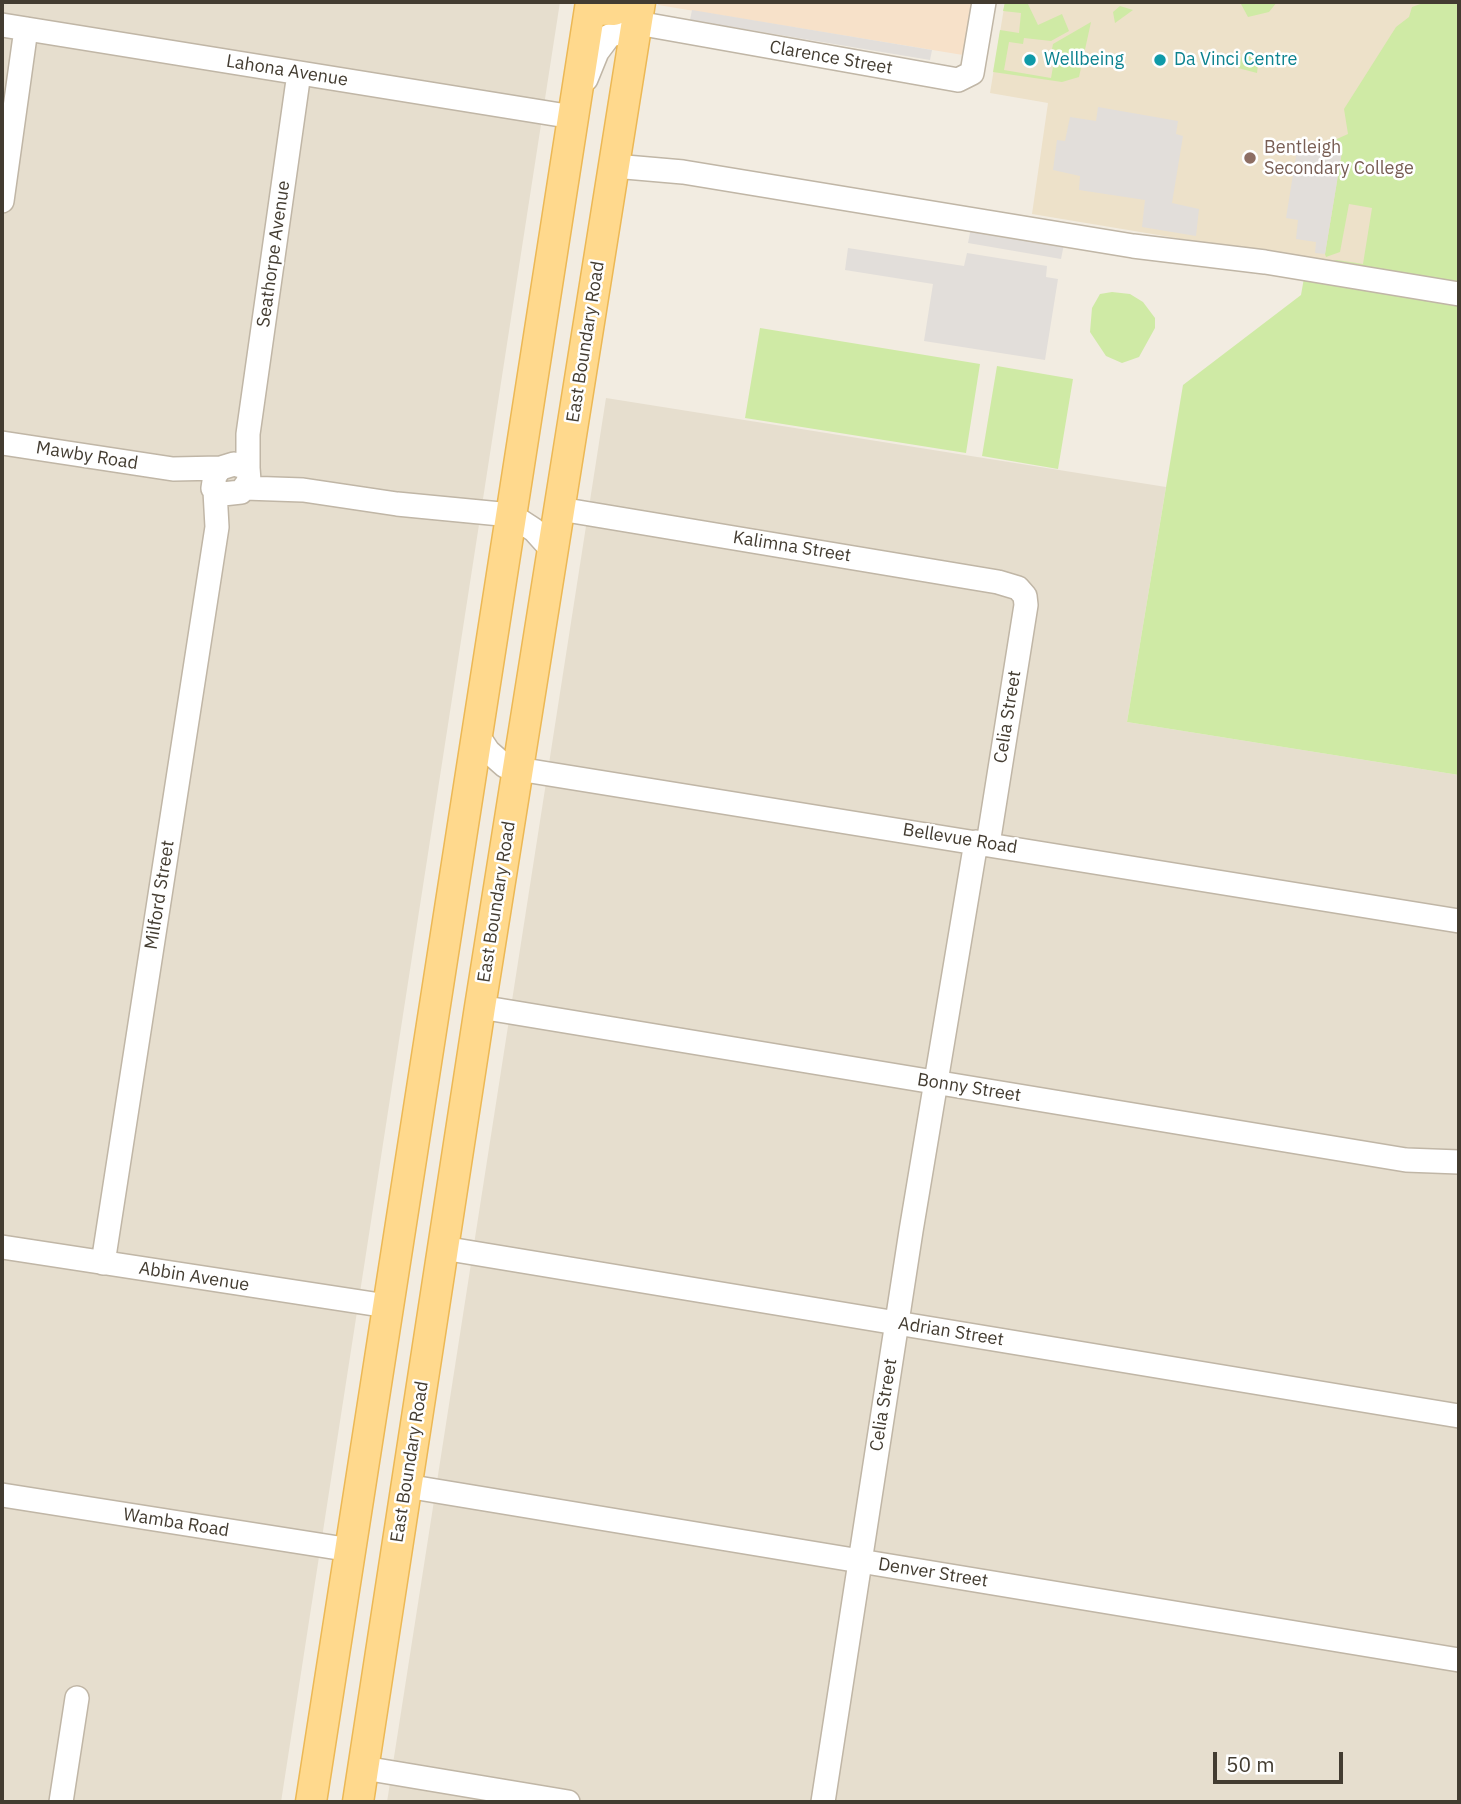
<!DOCTYPE html>
<style>
body{margin:0}
#map{position:relative;width:1461px;height:1804px;overflow:hidden;background:#f2ece1;font-family:"IBM Plex Sans",sans-serif}
canvas{display:block}
.frame{position:absolute;inset:0;border:4px solid #433c31;pointer-events:none}
.scale{position:absolute;left:1213px;top:1752px;width:130px;height:32px;box-sizing:border-box;border:4px solid #433c31;border-top:0;padding-left:9px;font-size:21px;line-height:24px;white-space:nowrap;color:#433c31;-webkit-text-stroke:5px #fff;paint-order:stroke}
</style>
<div id="map">
<canvas width="1461" height="1804"></canvas>
<div class="frame"></div>
<div class="scale">50 m</div>
</div>
<script>
const g = document.querySelector('canvas').getContext('2d');
g.lineJoin = 'round';
function fill(path, color) {
  g.fillStyle = color;
  g.fill(path, 'evenodd');
}
function toPath(rows) {
  const path = new Path2D();
  for (const r of rows) {
    path.moveTo(r[0], r[1]);
    for (let i = 2; i < r.length; i += 2) path.lineTo(r[i], r[i + 1]);
  }
  return path;
}
function stroke(path, color, width, dash) {
  g.strokeStyle = color;
  g.lineWidth = width;
  g.lineCap = dash ? 'butt' : 'round';
  g.setLineDash(dash || []);
  g.stroke(path);
}
function write(font, color, halo, rows, align = 'center') {
  g.font = font + ' "IBM Plex Sans",sans-serif';
  g.lineWidth = 5;
  g.setLineDash([]);
  g.textBaseline = 'middle';
  g.strokeStyle = halo;
  g.fillStyle = color;
  for (const [text, x, y, turn = 0] of rows) {
    g.save();
    g.translate(x, y);
    g.rotate((+turn || 0) * Math.PI / 180);
    g.textAlign = isNaN(turn) ? turn : align;
    if (halo) g.strokeText(text, 0, 0);
    g.fillText(text, 0, 0);
    g.restore();
  }
}
const residential = toPath([
 [2,2,560,2,281,1802,2,1802],
 [606,398,1166,487,1127,722,1459,775,1459,1802,387,1802]
]);
const commercial = toPath([
 [659,2,972,2,963,55,658,5]
]);
const education = toPath([
 [1005,2,1459,2,1459,285,1032,214,1048,103,990,93]
]);
const green = toPath([
 [1005,2,1027,2,1038,25,1062,14,1069,31,1051,41,1024,38,1023,44,1009,42,1004,70,1051,78,1056,50,1052,49,1053,44,1091,22,1079,77,1062,82,993,72,1000,30,1019,33,1021,13,1003,11],
 [1245,2,1277,2,1269,12,1248,17,1241,4],
 [1426,2,1459,2,1459,775,1127,722,1183,385,1301,295,1307,261,1325,263,1337,260,1363,264,1372,208,1349,204,1340,252,1326,257,1325,254,1342,151,1329,149,1330,142,1348,134,1344,109,1396,27,1409,17,1412,7],
 [1120,6,1133,10,1115,23,1113,12],
 [1250,53,1258,65,1257,73,1238,68,1242,56],
 [1112,292,1130,294,1143,302,1155,318,1155,328,1139,357,1122,363,1106,356,1090,332,1092,308,1100,294],
 [760,328,980,364,966,453,745,418],
 [997,366,1073,379,1058,469,982,456]
]);
const parking = toPath([
 [692,10,932,50,930,60,690,20],
 [1098,107,1178,121,1176,134,1183,136,1172,203,1199,209,1196,236,1142,227,1145,200,1079,190,1080,176,1053,170,1057,140,1065,141,1070,117,1096,121],
 [1298,144,1342,151,1325,254,1315,253,1316,242,1296,239,1298,220,1286,218],
 [971,228,1064,244,1061,259,968,243],
 [848,248,964,266,967,253,1047,266,1046,277,1058,279,1045,360,924,341,933,284,845,270]
]);
const minor = toPath([
 [2,25,573,117],
 [586,79,597,52,609,36,643,24,958,80,972,73,984,2],
 [614,166,683,172,1133,246,1265,262,1459,294],
 [2,201,26,29],
 [2,443,173,469,221,468,234,464,248,468,249,481,241,492,223,494,213,488,215,475,221,468],
 [248,468,248,434,299,73],
 [245,488,303,490,397,504,511,515,534,530,553,551],
 [560,509,998,582,1018,588,1025,596,1026,605,988,844],
 [476,733,488,751,505,766,518,769,1459,921],
 [480,1007,1406,1160,1459,1162],
 [2,1247,387,1306],
 [443,1248,1459,1416],
 [103,1263,217,527,215,491],
 [406,1486,1459,1660],
 [2,1495,351,1550],
 [364,1768,568,1802],
 [61,1802,77,1698],
 [823,1802,911,1231,976,842]
]);
const major = toPath([
 [590,9,614,10,622,2],
 [311,1802,591,2],
 [358,1802,480,1007,640,2]
]);
const markers = [
 [1030,60,7,"#0f9aa8"],
 [1160,60,7,"#0f9aa8"],
 [1250,158,7,"#8d6e63"]
];
const streetNames = [
 ["Clarence Street",831,58,10],
 ["Lahona Avenue",287,71,9],
 ["Seathorpe Avenue",274,254,-82],
 ["East Boundary Road",586,342,-81],
 ["Mawby Road",87,456,9],
 ["Kalimna Street",792,547,9],
 ["Celia Street",1008,717,-81],
 ["Bellevue Road",960,839,9],
 ["Milford Street",160,895,-81],
 ["East Boundary Road",497,902,-81],
 ["Bonny Street",969,1088,9],
 ["Abbin Avenue",194,1277,9],
 ["Adrian Street",951,1332,9],
 ["Celia Street",884,1405,-81],
 ["East Boundary Road",410,1462,-81],
 ["Wamba Road",176,1523,9],
 ["Denver Street",933,1573,9]
];
const cultureNames = [
 ["Wellbeing",1044,60],
 ["Da Vinci Centre",1174,60]
];
const educationNames = [
 ["Bentleigh",1264,148],
 ["Secondary College",1264,169]
];
fill(residential, '#e6dece');
fill(commercial, '#f7e1c9');
fill(education, '#ede1c9');
fill(green, '#cfeaa5');
fill(parking, '#e2deda');
stroke(minor, '#c0b6a6', 26);
stroke(major, '#ecb855', 33);
stroke(minor, '#fff', 23);
stroke(major, '#ffd98d', 30);
for (const [x, y, r, color] of markers) {
  const dot = new Path2D();
  dot.arc(x, y, r, 0, 2 * Math.PI);
  g.fillStyle = color;
  g.fill(dot);
  stroke(dot, '#fff', 2.5);
}
write('18px', '#433c31', '#fff', streetNames);
write('18px', '#0d838f', '#fff', cultureNames, 'left');
write('18px', '#785e54', '#fff', educationNames, 'left');
</script>
